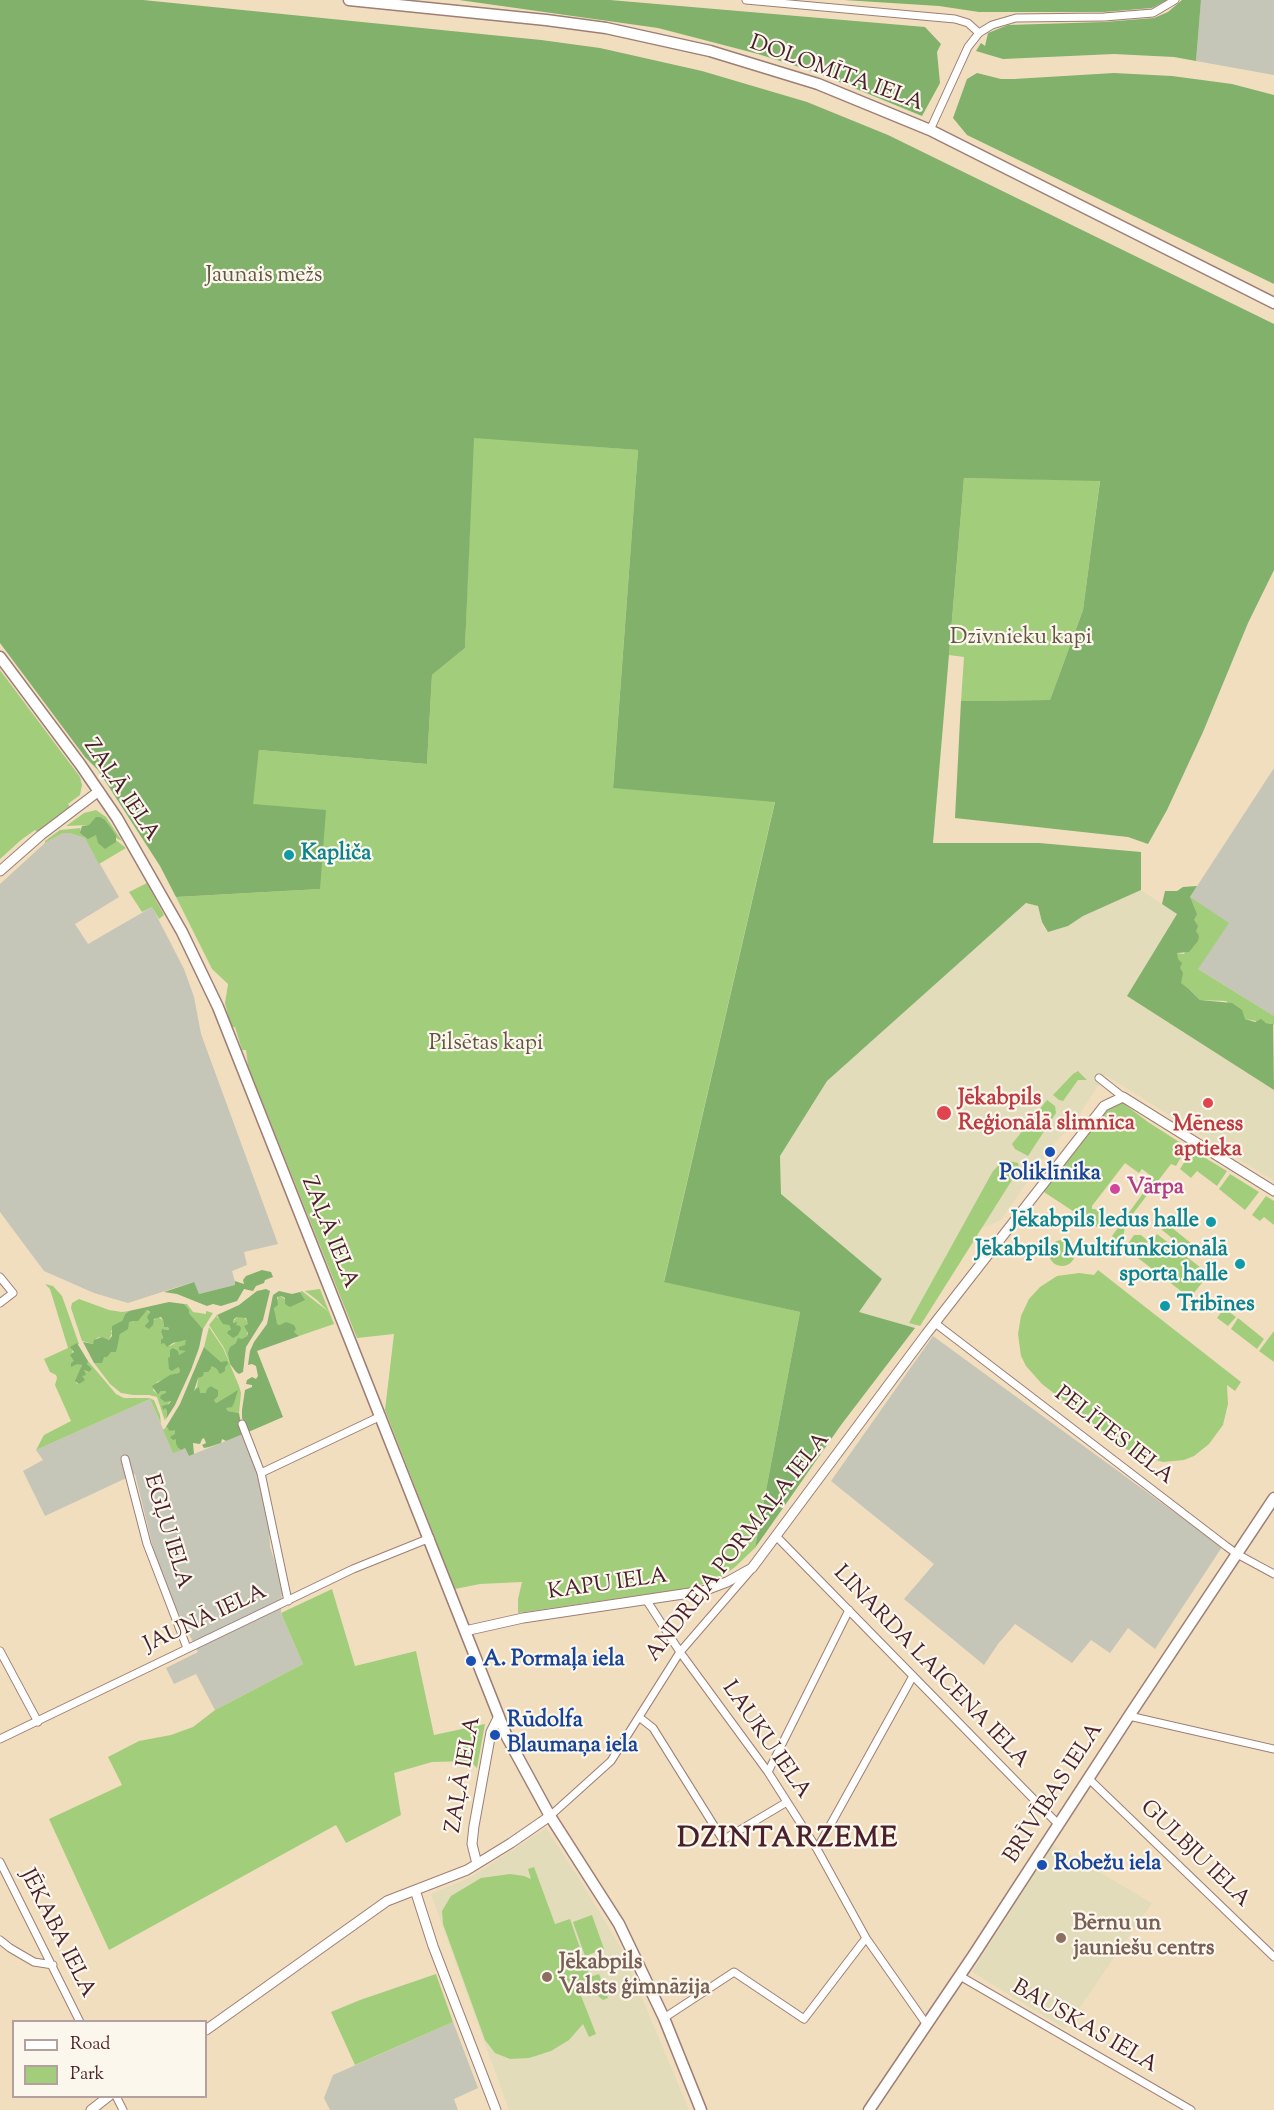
<!DOCTYPE html>
<meta charset="utf-8">
<style>
body{margin:0}
#map{position:relative;width:1274px;height:2110px;overflow:hidden;background:#f1debf;font-family:"Sorts Mill Goudy",serif}
canvas{display:block}
.legend{position:absolute;left:12px;top:2020px;width:195px;height:78px;box-sizing:border-box;background:#fbf7ec;border:2px solid #b4a19f;margin:0;padding:8px 10px;list-style:none;font-size:18px;color:#4a1f2b}
.legend li{display:flex;align-items:center;gap:12px;height:30px}
.legend b{width:30px;border:2px solid #b4a19f}
</style>
<div id="map">
<canvas width="1274" height="2110"></canvas>
<ul class="legend">
<li><b style="height:8px;background:#fff"></b>Road</li>
<li><b style="height:16px;background:#a2ce7b"></b>Park</li>
</ul>
</div>
<script>
const g = document.querySelector('canvas').getContext('2d');
g.lineJoin = 'round';
function fill(path, color) {
  g.fillStyle = color;
  g.fill(path, 'evenodd');
}
function toPath(rows) {
  const path = new Path2D();
  for (const r of rows) {
    if (r.length === 3) {
      path.moveTo(r[0] + r[2], r[1]);
      path.arc(r[0], r[1], r[2], 0, 2 * Math.PI);
      continue;
    }
    path.moveTo(r[0], r[1]);
    for (let i = 2; i < r.length; i += 2) path.lineTo(r[i], r[i + 1]);
  }
  return path;
}
function stroke(path, color, width, dash) {
  g.strokeStyle = color;
  g.lineWidth = width;
  g.lineCap = dash ? 'butt' : 'round';
  g.setLineDash(dash || []);
  g.stroke(path);
}
function write(font, color, halo, rows, align = 'center') {
  g.font = font + ' "Sorts Mill Goudy",serif';
  g.lineWidth = 4.5;
  g.setLineDash([]);
  g.textBaseline = 'middle';
  g.strokeStyle = halo;
  g.fillStyle = color;
  for (const [text, x, y, turn = 0] of rows) {
    g.save();
    g.translate(x, y);
    g.rotate((+turn || 0) * Math.PI / 180);
    g.textAlign = isNaN(turn) ? turn : align;
    if (halo) g.strokeText(text, 0, 0);
    g.fillText(text, 0, 0);
    g.restore();
  }
}
const built = toPath([
 [1141,890,1177,914,1127,996,1274,1090,1274,1181,1105,1075,1070,1129,1059,1138,1043,1159,1001,1220,978,1230,915,1328,858,1312,882,1279,781,1194,780,1156,827,1081,1026,903,1038,906,1042,922,1068,926,1083,916],
 [546,1828,579,1878,621,1948,689,2110,509,2110,431,1894,471,1877],
 [1053,1845,1152,1903,1065,2029,972,1972]
]);
const industrial = toPath([
 [1201,0,1274,0,1274,75,1196,61],
 [1274,768,1274,1016,1198,969,1190,897],
 [63,833,69,833,85,838,119,897,75,924,88,944,152,907,184,969,194,997,201,1034,278,1244,244,1252,247,1265,232,1271,236,1285,199,1294,193,1282,128,1303,94,1293,44,1271,0,1212,0,884,45,843],
 [933,1336,1222,1547,1155,1649,1128,1628,1110,1653,1091,1640,1072,1663,1015,1624,998,1644,984,1665,904,1599,934,1564,831,1481],
 [150,1399,173,1452,185,1448,189,1456,243,1434,258,1472,268,1513,270,1547,282,1583,281,1613,303,1664,215,1710,196,1674,174,1684,166,1668,198,1652,160,1576,135,1474,45,1516,23,1471,43,1460,36,1450],
 [453,2022,478,2088,454,2099,458,2110,330,2110,324,2098,333,2075]
]);
const green = toPath([
 [473,437,638,450,613,787,775,801,664,1281,800,1312,755,1548,735,1567,717,1580,690,1588,518,1613,518,1599,522,1582,480,1584,455,1589,385,1410,394,1334,357,1338,248,1066,246,1050,242,1050,235,1027,231,1027,225,1003,228,984,212,969,176,897,320,889,252,805,259,750,427,764,432,675,465,648],
 [964,478,1100,480,1083,610,1050,700,961,701,964,657,949,655],
 [0,670,80,777,82,785,80,795,68,804,70,807,37,832,35,830,21,840,0,859],
 [96,810,106,817,122,841,116,838,116,835,89,825,66,826,84,813],
 [81,828,80,830,97,835,103,847,108,847,116,840,126,848,99,864,85,838,69,833,63,833,45,843,45,841,60,830],
 [147,883,164,915,159,919,152,907,142,912,129,892],
 [1190,897,1229,923,1198,969,1274,1016,1274,1026,1273,1024,1245,1019,1226,1001,1200,1000,1189,989,1180,983,1176,953,1184,954,1196,931,1194,920,1197,914],
 [1078,1071,1087,1080,1078,1080,1063,1101,1059,1100,1053,1095,1073,1074],
 [1047,1100,1055,1106,1056,1113,1028,1156,1015,1149,1012,1144],
 [1119,1103,1123,1103,1148,1122,1187,1147,1176,1166,1171,1164,1125,1224,1124,1233,1118,1242,1112,1236,1154,1178,1142,1169,1139,1173,1125,1163,1092,1206,1092,1209,1095,1209,1106,1217,1097,1227,1044,1192,1044,1189,1107,1109],
 [1192,1150,1227,1171,1217,1186,1197,1171,1191,1178,1180,1169],
 [1009,1161,1018,1163,1019,1169,920,1326,909,1323,993,1171,1002,1162],
 [1230,1174,1259,1192,1245,1210,1219,1189],
 [1266,1196,1274,1201,1274,1225,1264,1217,1260,1221,1252,1215],
 [1166,1223,1197,1248,1192,1254,1162,1230],
 [1157,1234,1209,1274,1190,1298,1138,1258],
 [1134,1235,1141,1235,1148,1241,1136,1256,1125,1248],
 [1062,1253,13],
 [1098,1270,1241,1382,1235,1391,1227,1385,1228,1404,1223,1425,1209,1444,1194,1456,1184,1460,1163,1462,1138,1455,1126,1449,1042,1384,1026,1366,1021,1356,1018,1334,1021,1316,1029,1299,1040,1287,1057,1276,1079,1273,1094,1275],
 [45,1284,53,1286,62,1296,79,1344,74,1345,72,1349,74,1361,82,1365,76,1383,79,1384,84,1370,88,1372,91,1370,86,1362,88,1361,116,1394,124,1398,149,1398,154,1400,160,1415,161,1424,150,1399,36,1450,44,1435,71,1421,55,1385,57,1378,56,1375,50,1372,44,1359,68,1348,50,1289],
 [320,1289,334,1324,299,1336,295,1333,289,1324,280,1325,276,1324,274,1308,279,1295,293,1305,304,1299,300,1292,302,1291,329,1312,317,1300,305,1291],
 [79,1299,109,1310,122,1312,129,1311,125,1314,122,1321,111,1331,112,1333,109,1340,101,1337,97,1338,93,1344,82,1341,71,1308,72,1303],
 [184,1304,187,1304,193,1312,206,1314,206,1311,213,1313,203,1329,189,1313],
 [1224,1308,1236,1317,1228,1326,1217,1318],
 [147,1310,150,1313,149,1321,144,1326,145,1327,158,1317,163,1320,164,1327,168,1327,169,1330,162,1329,161,1332,164,1343,170,1346,179,1341,186,1340,187,1343,187,1351,184,1353,179,1355,170,1351,170,1357,175,1367,178,1367,180,1370,179,1373,157,1382,153,1390,158,1395,161,1391,166,1391,167,1392,165,1394,171,1400,165,1408,167,1411,165,1421,157,1397,149,1395,133,1395,121,1393,110,1384,94,1363,116,1348,120,1334,129,1322,134,1322],
 [217,1315,217,1317,229,1325,231,1330,227,1333,237,1326,233,1322,237,1317,244,1317,248,1323,247,1336,232,1346,229,1356,230,1364,224,1348,209,1325],
 [1238,1318,1264,1339,1257,1349,1231,1329],
 [209,1327,223,1348,239,1386,241,1393,239,1413,228,1411,226,1408,233,1393,216,1403,214,1400,218,1390,211,1386,207,1393,202,1394,194,1390,197,1387,198,1378,204,1372,209,1371,211,1369,210,1366,221,1362,204,1347],
 [1274,1331,1274,1362,1259,1351],
 [166,1427,167,1429,176,1429,178,1448,181,1450,173,1453,163,1430],
 [332,1589,355,1666,416,1651,434,1735,485,1724,477,1768,470,1761,432,1762,394,1773,401,1815,346,1843,336,1825,109,1950,49,1819,122,1785,108,1757,139,1741,171,1735,193,1727,215,1710,303,1664,281,1613],
 [534,1867,555,1924,570,1919,590,1977,599,1974,608,1998,603,2000,598,1996,591,1978,576,1983,596,2034,589,2037,583,2024,569,2040,551,2051,529,2058,510,2059,495,2053,485,2040,443,1924,442,1911,451,1896,481,1878,510,1874,524,1876,531,1879,528,1869],
 [592,1915,604,1949,585,1956,573,1922],
 [436,1974,453,2022,355,2065,331,2012,360,2000]
]);
const forest = toPath([
 [0,0,143,0,541,40,600,48,702,71,807,102,888,135,1274,324,1274,570,1248,623,1203,732,1167,810,1148,844,1128,837,955,818,961,701,1050,700,1083,610,1100,481,964,478,933,843,1039,843,1141,852,1141,890,1083,916,1068,926,1048,932,1042,922,1038,906,1026,903,827,1081,780,1156,781,1194,882,1279,859,1312,915,1328,841,1425,755,1548,800,1312,664,1282,775,802,613,788,638,450,474,438,465,648,432,675,427,764,259,750,253,804,326,810,320,889,176,897,160,866,98,770,85,757,0,643],
 [459,0,610,0,925,27,941,44,937,52,940,83,922,116,815,72,758,54,658,28],
 [844,0,1167,0,1152,8,1104,12,979,12,939,6],
 [1182,0,1201,0,1196,61,1174,57,1114,54,1003,59,976,51,981,43,985,46,988,33,1008,25,1104,22,1154,18,1168,12],
 [977,73,1001,79,1014,79,1114,73,1172,76,1232,84,1274,95,1274,284,967,135,953,118,967,79],
 [96,817,100,817,105,820,116,835,116,842,105,849,98,843,96,835,88,839,80,833,82,826,89,825],
 [1197,886,1190,897,1197,914,1194,920,1198,926,1196,931,1199,936,1198,941,1189,952,1177,953,1178,959,1182,963,1180,968,1183,973,1181,983,1189,989,1200,1000,1232,1003,1242,1010,1245,1019,1255,1022,1261,1019,1266,1023,1273,1024,1274,1090,1127,996,1177,914,1162,904,1165,891,1177,891,1183,887],
 [262,1270,271,1272,273,1277,265,1280,264,1283,256,1286,253,1291,244,1289,237,1301,221,1306,213,1304,207,1306,177,1294,164,1292,194,1282,199,1294,235,1285,235,1281,244,1284,243,1280,246,1276],
 [266,1289,270,1291,263,1320,246,1347,243,1372,239,1374,236,1372,230,1364,228,1353,230,1347,236,1343,238,1338,242,1339,247,1336,248,1333,244,1326,248,1324,246,1318,237,1317,234,1319,233,1323,237,1322,236,1325,240,1326,241,1329,238,1335,233,1338,227,1333,229,1330,231,1330,229,1325,223,1324,217,1315,239,1305,257,1291],
 [279,1291,292,1294,300,1292,305,1300,290,1307,285,1304,285,1298,281,1296,277,1297,278,1305,274,1308,277,1324,280,1325,286,1322,294,1325,296,1329,294,1332,299,1336,257,1351,283,1417,246,1433,242,1417,242,1410,245,1390,252,1387,252,1385,246,1384,247,1380,252,1377,256,1379,258,1376,256,1366,252,1364,248,1365,250,1351,254,1342,267,1324,273,1295],
 [169,1302,184,1304,189,1310,189,1313,203,1329,199,1348,191,1370,175,1405,166,1419,167,1411,165,1408,163,1410,162,1406,169,1404,171,1401,165,1402,160,1398,161,1395,166,1393,166,1391,161,1391,158,1395,152,1386,170,1375,179,1373,180,1370,178,1367,172,1371,169,1369,168,1358,170,1357,170,1350,173,1348,178,1351,179,1355,186,1351,179,1350,179,1347,185,1345,186,1340,173,1343,167,1347,164,1343,161,1344,161,1340,163,1338,161,1332,162,1329,169,1330,168,1327,164,1327,163,1320,161,1317,154,1319,153,1325,149,1329,144,1326,149,1321,147,1317,150,1312,147,1310,138,1321,129,1322,128,1329,120,1334,116,1352,111,1352,107,1357,104,1357,102,1363,94,1363,83,1342,93,1344,94,1340,102,1337,109,1340,112,1336,112,1326,122,1321,125,1314,129,1311],
 [77,1343,88,1361,87,1364,92,1369,89,1372,84,1370,86,1375,82,1376,85,1380,79,1384,75,1381,82,1365,77,1364,71,1367,71,1363,74,1361,70,1355,74,1352,70,1347],
 [204,1347,221,1362,227,1361,228,1364,225,1367,225,1371,220,1374,216,1368,211,1366,211,1369,208,1372,204,1372,203,1376,198,1378,194,1391,199,1387,200,1393,206,1393,207,1389,211,1386,218,1390,218,1396,214,1400,216,1403,238,1390,234,1403,232,1407,226,1408,228,1411,239,1413,243,1434,226,1441,222,1439,221,1443,209,1447,204,1448,202,1445,206,1443,204,1438,202,1439,200,1444,193,1443,194,1454,189,1456,185,1448,181,1450,178,1448,176,1443,176,1439,173,1440,170,1437,175,1434,175,1430,170,1431,166,1427,180,1404]
]);
const minor = toPath([
 [746,0,955,19,968,23,979,33],
 [930,130,968,47,979,33,992,25,1016,18,1104,17,1153,13,1175,0],
 [1099,1078,1123,1097],
 [0,1277,13,1293,0,1303],
 [935,1323,1226,1546,1237,1554,1274,1574],
 [242,1424,261,1473],
 [125,1459,147,1544,187,1648],
 [776,1536,1058,1824],
 [288,1601,261,1473,381,1416],
 [647,1601,680,1652,768,1772,817,1849,866,1938,927,2025],
 [0,1651,38,1722],
 [1129,1716,1274,1749],
 [639,1717,653,1728,723,1840,787,1802],
 [0,1739,353,1569,430,1538],
 [768,1772,849,1610],
 [1088,1778,1274,1957],
 [550,1816,611,1761,680,1652,750,1571],
 [817,1849,913,1676],
 [0,1862,80,2022],
 [0,1940,10,1948,34,1962,53,1965],
 [960,1976,1191,2110],
 [664,2018,734,1972,804,2019,866,1938],
 [116,2096,123,2110]
]);
const tertiary = toPath([
 [0,871,41,835,99,791],
 [465,1631,523,1618,703,1591,727,1582,752,1568,927,1333,1104,1106,1123,1097,1274,1191],
 [477,1864,472,1844,474,1826,491,1732,499,1716],
 [415,1890,433,1946,496,2110],
 [206,2030,387,1901,467,1870,511,1843,550,1816],
 [91,2110,109,2096]
]);
const secondary = toPath([
 [0,657,80,764,117,818,182,932,218,1007,507,1737,550,1816,619,1924,664,2018,701,2110],
 [869,2110,973,1956,1129,1716,1274,1498]
]);
const primary = toPath([
 [349,0,546,20,606,28,710,51,818,84,930,130,1274,303]
]);
const markers = [
 [289,855,6,"#0f9aa8"],
 [1208,1103,6,"#e0444e"],
 [944,1113,8,"#e0444e"],
 [1050,1152,6,"#1a4fb4"],
 [1115,1189,6,"#d1479c"],
 [1211,1222,6,"#0f9aa8"],
 [1240,1264,6,"#0f9aa8"],
 [1165,1306,6,"#0f9aa8"],
 [471,1661,6,"#1a4fb4"],
 [495,1735,6,"#1a4fb4"],
 [1042,1865,6,"#1a4fb4"],
 [1061,1938,6,"#8d6e63"],
 [547,1977,6,"#8d6e63"]
];
const streetNames = [
 ["DOLOMĪTA IELA",836,75,20],
 ["ZAĻĀ IELA",120,791,56],
 ["ZAĻĀ IELA",328,1233,68],
 ["PELĪTES IELA",1113,1437,38],
 ["EGĻU IELA",166,1532,73],
 ["ANDREJA PORMAĻA IELA",739,1548,-52],
 ["KAPU IELA",608,1586,-8],
 ["JAUNĀ IELA",206,1620,-25],
 ["LINARDA LAICENA IELA",930,1668,46],
 ["LAUKU IELA",765,1741,55],
 ["ZAĻĀ IELA",465,1775,-80],
 ["BRĪVĪBAS IELA",1055,1794,-57],
 ["GULBJU IELA",1194,1855,44],
 ["JĒKABA IELA",56,1934,63],
 ["BAUSKAS IELA",1084,2028,30]
];
const parkNames = [
 ["Jaunais mežs",264,277],
 ["Dzīvnieku kapi",1021,639],
 ["Pilsētas kapi",486,1045]
];
const cultureNames = [
 ["Kapliča",301,855],
 ["Jēkabpils ledus halle",1199,1222,"right"],
 ["Jēkabpils Multifunkcionālā",1228,1251,"right"],
 ["sporta halle",1228,1276,"right"],
 ["Tribīnes",1177,1306]
];
const healthNames = [
 ["Jēkabpils",958,1100],
 ["Reģionālā slimnīca",958,1125],
 ["Mēness",1208,1126,"center"],
 ["aptieka",1208,1151,"center"]
];
const transitNames = [
 ["Poliklīnika",1050,1175,"center"],
 ["A. Pormaļa iela",483,1661],
 ["Rūdolfa",507,1722],
 ["Blaumaņa iela",507,1747],
 ["Robežu iela",1054,1865]
];
const hotelNames = [
 ["Vārpa",1127,1189]
];
const educationNames = [
 ["Bērnu un",1073,1925],
 ["jauniešu centrs",1073,1950],
 ["Jēkabpils",559,1964],
 ["Valsts ģimnāzija",559,1989]
];
const districtNames = [
 ["DZINTARZEME",788,1841]
];
fill(built, '#e2dcba');
fill(industrial, '#c5c5b8');
fill(green, '#a2ce7b');
fill(forest, '#81b16b');
stroke(minor, '#9e7e75', 9);
stroke(tertiary, '#9e7e75', 11);
stroke(secondary, '#9e7e75', 13);
stroke(primary, '#9e7e75', 13);
stroke(minor, '#fff', 7);
stroke(tertiary, '#fff', 9);
stroke(secondary, '#fff', 10);
stroke(primary, '#fff', 10);
for (const [x, y, r, color] of markers) {
  const dot = new Path2D();
  dot.arc(x, y, r, 0, 2 * Math.PI);
  g.fillStyle = color;
  g.fill(dot);
  stroke(dot, '#fbf7ec', 2);
}
write('22px', '#4a1f2b', '#fbf7ec', streetNames);
write('22px', '#645443', '#fbf7ec', parkNames);
write('bold 22px', '#0d838f', '#fbf7ec', cultureNames, 'left');
write('bold 22px', '#be3a42', '#fbf7ec', healthNames, 'left');
write('bold 22px', '#164399', '#fbf7ec', transitNames, 'left');
write('bold 22px', '#b23c85', '#fbf7ec', hotelNames, 'left');
write('bold 22px', '#785e54', '#fbf7ec', educationNames, 'left');
g.letterSpacing = '1.5px';
write('bold 28px', '#4a1f2b', '#fbf7ec', districtNames);
g.letterSpacing = '0px';
</script>
